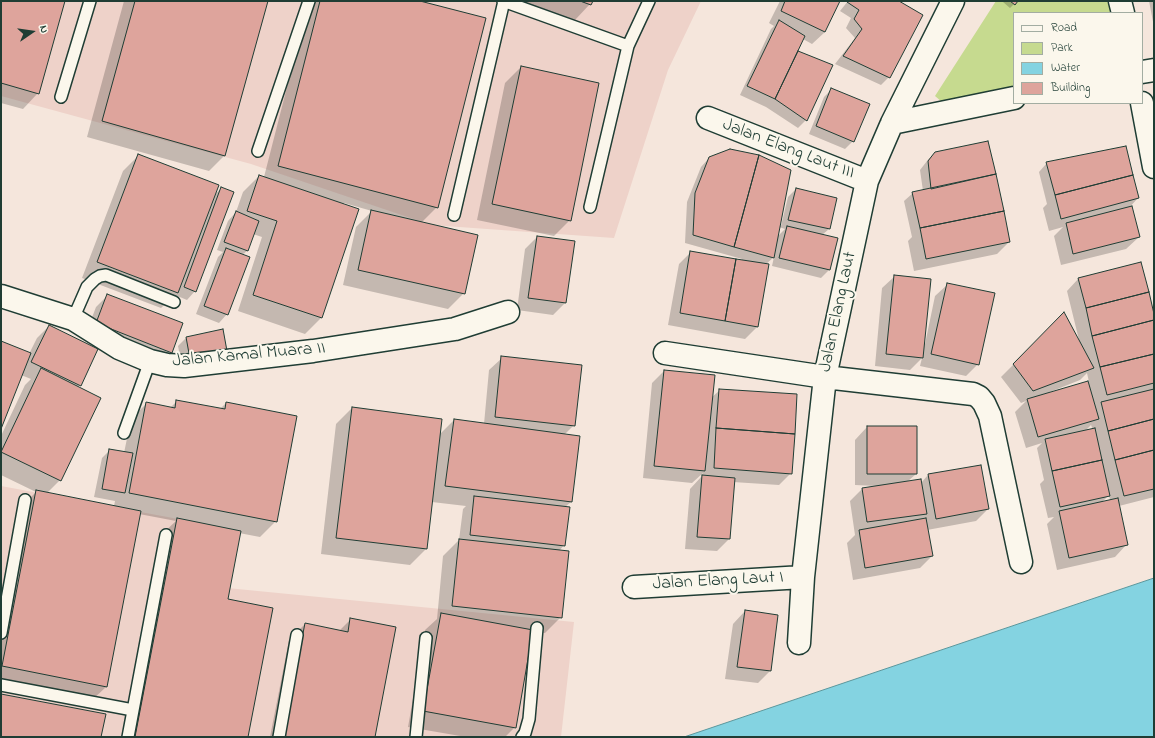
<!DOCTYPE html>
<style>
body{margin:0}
#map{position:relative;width:1155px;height:738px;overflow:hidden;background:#f5e6dc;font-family:"Indie Flower",sans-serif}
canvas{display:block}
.frame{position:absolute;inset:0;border:2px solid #1f3d34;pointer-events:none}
.legend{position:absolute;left:1013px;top:12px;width:130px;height:92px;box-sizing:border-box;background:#fbf7ec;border:1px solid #a3ada2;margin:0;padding:5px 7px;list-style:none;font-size:12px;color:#1f3d34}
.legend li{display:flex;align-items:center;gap:8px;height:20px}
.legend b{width:20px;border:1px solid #a3ada2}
.north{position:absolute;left:12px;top:12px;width:40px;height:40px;-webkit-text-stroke:3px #fbf7ec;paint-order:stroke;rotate:77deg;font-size:11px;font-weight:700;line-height:16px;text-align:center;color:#1f3d34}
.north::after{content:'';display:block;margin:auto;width:14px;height:18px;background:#1f3d34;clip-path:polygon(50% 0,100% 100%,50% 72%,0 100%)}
</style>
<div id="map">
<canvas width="1155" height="738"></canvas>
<div class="frame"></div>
<ul class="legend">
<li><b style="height:5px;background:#fbf7ec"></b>Road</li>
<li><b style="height:11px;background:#c6da8f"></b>Park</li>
<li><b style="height:11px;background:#84d3e1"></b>Water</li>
<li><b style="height:11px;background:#dea49c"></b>Building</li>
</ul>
<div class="north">N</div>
</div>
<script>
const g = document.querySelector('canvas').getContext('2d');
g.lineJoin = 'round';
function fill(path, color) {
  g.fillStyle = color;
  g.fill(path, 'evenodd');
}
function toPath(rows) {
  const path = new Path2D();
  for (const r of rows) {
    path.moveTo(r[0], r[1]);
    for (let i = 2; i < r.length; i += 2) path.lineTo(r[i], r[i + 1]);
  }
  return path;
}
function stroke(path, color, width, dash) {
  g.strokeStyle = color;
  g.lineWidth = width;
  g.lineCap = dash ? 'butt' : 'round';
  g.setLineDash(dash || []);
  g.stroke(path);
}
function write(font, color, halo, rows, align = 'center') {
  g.font = font + ' "Indie Flower",sans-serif';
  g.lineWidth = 4;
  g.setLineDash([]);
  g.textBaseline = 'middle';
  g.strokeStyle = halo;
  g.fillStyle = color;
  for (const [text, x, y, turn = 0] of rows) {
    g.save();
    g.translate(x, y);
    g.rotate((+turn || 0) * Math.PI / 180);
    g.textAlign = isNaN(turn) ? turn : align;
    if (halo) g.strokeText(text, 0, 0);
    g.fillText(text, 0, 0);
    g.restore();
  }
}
const built = toPath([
 [1,1,701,1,668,70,614,238,431,225,251,164,1,96],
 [1,486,232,529,217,587,574,622,561,737,1,737]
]);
const green = toPath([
 [996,1,1119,1,1121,13,1014,13,1014,95,949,108,935,96]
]);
const water = toPath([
 [1154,578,1154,737,684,737,1154,578]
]);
const shadow = toPath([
 [1,1,64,1,38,93,23,109,1,103],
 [124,1,267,1,225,155,209,171,87,137],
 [309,1,416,1,437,207,421,223,464,293,448,309,343,285,356,227,372,211,344,203,344,205,357,210,321,318,305,334,238,311,262,237,253,234,247,251,242,255,227,314,219,323,196,314,218,257,223,252,217,250,228,221,236,212,243,192,259,176,264,177],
 [521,1,592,1,590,4,575,20,521,2],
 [780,1,839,1,825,32,812,44,803,39,797,52,831,65,806,120,798,128,766,107,740,95,771,29,774,26,769,23],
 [848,1,897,1,889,77,881,85,835,64,855,38,846,28,851,18,840,11],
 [1004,1,1017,1,1010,8,1003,2],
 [1149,1,1154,1,1154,27],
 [521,67,570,220,554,236,477,220,505,83],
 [832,89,853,141,845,149,809,134,824,97],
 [935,152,1009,242,997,254,914,271,908,241,912,237,904,201,913,193,923,191,920,170,927,161],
 [139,155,213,196,222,188,195,291,187,300,175,295,161,308,82,278,123,171],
 [709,158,779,226,781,226,788,197,796,189,829,229,822,235,829,270,821,278,772,266,774,257,765,265,757,327,745,339,668,325,679,264,691,252,742,261,742,259,685,243,687,202,701,167],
 [779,227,785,229,777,237],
 [1047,163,1138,198,1128,209,1139,237,1126,249,1061,265,1054,236,1063,227,1049,231,1043,208,1047,204,1039,172],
 [537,237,565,303,553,315,517,310,525,249],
 [895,276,923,344,925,344,935,296,948,284,978,364,966,376,920,366,922,358,910,370,875,366,882,288],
 [1079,278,1154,317,1154,497,1119,506,1127,544,1115,557,1057,570,1047,524,1054,517,1048,518,1040,484,1044,480,1037,448,1042,443,1026,448,1015,412,1026,401,1021,403,1001,377,1064,314,1079,340,1067,291],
 [1087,373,1089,382,1050,393,1050,392,1080,380],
 [1091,425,1093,430,1085,431],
 [1109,495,1110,500,1102,502],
 [108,295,171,352,159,364,85,336,96,307],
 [49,326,80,385,78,387,60,480,47,493,114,506,115,501,94,497,102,458,110,450,124,453,131,419,147,403,170,408,177,401,220,409,226,403,276,521,260,537,239,533,227,600,247,737,123,737,161,535,176,521,139,514,106,687,90,702,1,685,1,609,21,507,36,492,1,475,1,436,25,385,31,379,21,375,1,427,1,342,29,354,37,338],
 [222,331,182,366,178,346,186,338],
 [502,358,574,425,564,435,579,437,571,502,565,507,564,545,559,551,561,617,545,633,532,632,515,727,505,737,466,737,408,727,425,630,437,619,443,556,459,540,463,509,466,506,432,502,426,549,410,565,321,554,336,424,352,408,439,435,454,420,484,424,489,370],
 [664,371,711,398,720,390,791,473,779,485,733,482,729,539,717,551,685,549,690,489,702,476,703,473,692,483,643,478,652,383],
 [867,427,916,427,916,474,907,482,921,483,928,475,988,509,976,521,927,530,932,556,920,568,853,580,847,543,855,535,850,501,862,489,877,487,877,486,855,485,855,440],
 [745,611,770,671,758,683,725,679,733,624],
 [351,619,374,737,270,737,289,640,305,624,339,631]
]);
const building = toPath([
 [1,1,65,1,39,94,1,83,1,1],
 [135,1,268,1,225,156,102,121,135,1],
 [320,1,420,1,486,18,438,208,278,166,320,1],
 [580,1,593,1,591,5,580,1],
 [785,1,840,1,825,32,781,11,785,1],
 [848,1,899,1,923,15,890,78,843,56,862,29,854,19,859,10,847,2,848,1],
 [1010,1,1018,1,1015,5,1010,1],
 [779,20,805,36,775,99,747,86,779,20],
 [798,51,833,65,807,121,775,99,798,51],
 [521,66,599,83,571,221,492,204,521,66],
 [831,88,870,104,854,142,816,126,831,88],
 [988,141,996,174,931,189,928,161,935,152,988,141],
 [1126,146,1133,175,1055,195,1046,162,1126,146],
 [730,149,759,155,734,247,693,235,695,193,709,157,730,149],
 [138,154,219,185,178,293,97,262,138,154],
 [759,155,791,170,774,258,734,247,759,155],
 [996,174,1004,211,920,228,912,192,996,174],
 [259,175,359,209,322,318,253,295,277,221,247,211,259,175],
 [1133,175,1139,198,1061,219,1055,195,1133,175],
 [221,187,234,192,196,292,184,287,221,187],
 [796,188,837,198,830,229,788,220,796,188],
 [1132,206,1140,237,1073,254,1066,223,1132,206],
 [371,210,478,235,465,294,358,270,371,210],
 [236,211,259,221,248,251,224,242,236,211],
 [1004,211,1010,242,926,259,920,228,1004,211],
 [787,226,838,238,830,270,779,258,787,226],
 [537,236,575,241,566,303,528,298,537,236],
 [226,248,250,257,228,315,204,306,226,248],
 [690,251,736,259,725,321,680,313,690,251],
 [736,259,769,264,758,327,725,321,736,259],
 [1141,262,1149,292,1086,308,1078,278,1141,262],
 [894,275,931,279,923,358,886,354,894,275],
 [947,283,995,293,979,365,931,354,947,283],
 [1149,292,1154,314,1154,320,1092,336,1086,308,1149,292],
 [107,294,183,323,172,353,96,323,107,294],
 [1064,312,1094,368,1033,391,1013,364,1064,312],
 [1154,320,1154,354,1100,367,1092,336,1154,320],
 [49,325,98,349,81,386,31,362,49,325],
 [223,329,227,351,190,359,186,337,223,329],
 [1,341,31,353,1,429,1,341],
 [1154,354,1154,383,1107,395,1100,367,1154,354],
 [501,356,582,365,575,426,495,417,501,356],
 [41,368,101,398,61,481,1,452,41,368],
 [664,370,715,375,705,471,654,466,664,370],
 [1088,381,1099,419,1038,437,1027,399,1088,381],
 [719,389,797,394,795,434,716,428,719,389],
 [1154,389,1154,419,1108,431,1101,402,1154,389],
 [176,400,225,409,226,402,297,416,277,522,129,493,146,402,175,408,176,400],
 [352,407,442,419,427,549,336,538,352,407],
 [454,419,580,436,572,502,445,486,454,419],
 [1154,419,1154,450,1115,460,1108,431,1154,419],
 [867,426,917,426,917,474,867,474,867,426],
 [716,428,795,434,792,474,714,468,716,428],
 [1095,428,1102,460,1052,471,1045,439,1095,428],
 [109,449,133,453,125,493,102,489,109,449],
 [1154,450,1154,489,1124,496,1115,460,1154,450],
 [1102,460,1110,496,1060,507,1052,471,1102,460],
 [981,465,989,509,936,519,928,474,981,465],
 [702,475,735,478,730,539,697,537,702,475],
 [921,479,927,514,867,522,862,488,921,479],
 [36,490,141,511,107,687,2,666,36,490],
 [474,496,570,507,565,546,470,535,474,496],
 [1118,498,1128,545,1069,558,1059,511,1118,498],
 [177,518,241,531,228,599,273,608,248,737,135,737,177,518],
 [926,518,933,556,865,568,859,530,926,518],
 [459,539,569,551,562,618,452,606,459,539],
 [745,610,778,615,771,671,737,667,745,610],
 [441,613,533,630,516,728,423,711,441,613],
 [350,618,396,627,375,737,283,737,305,623,348,632,350,618],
 [1,694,106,714,101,737,1,737,1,694]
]);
const lane = toPath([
 [503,1,628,46],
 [61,97,90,1],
 [258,151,309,1],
 [590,207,628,46,649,1],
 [454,215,504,1],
 [73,319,87,287,95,279,100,276,106,275,174,302],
 [124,433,150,361],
 [1,633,25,500],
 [1,685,133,710],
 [128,737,166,535],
 [279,737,297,635],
 [416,737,426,638],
 [522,737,525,733,529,719,537,628]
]);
const street = toPath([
 [1120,1,1123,13],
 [1142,72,1154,70],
 [1142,103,1154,167],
 [708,118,867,181],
 [892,123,1014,98],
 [1,296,73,319,119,348,150,361,167,365,184,366,313,351,455,329,508,312],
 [665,353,825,377,973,394,979,397,984,403,990,416,1021,562],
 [634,587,803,577],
 [799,643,803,577,825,377,867,181,892,123,953,1]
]);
const streetNames = [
 ["Jalan Elang Laut III",788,150,21],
 ["Jalan Elang Laut",839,312,-78],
 ["Jalan Kamal Muara II",249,356,-5],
 ["Jalan Elang Laut I",718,582,-3]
];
fill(built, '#eed2c9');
fill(green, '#c6da8f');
fill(water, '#84d3e1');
stroke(water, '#5c979c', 1);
fill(shadow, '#0003');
fill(building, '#dea49c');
stroke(building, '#1f3d34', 1);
stroke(lane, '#1f3d34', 14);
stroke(street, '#1f3d34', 25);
stroke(lane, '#fbf7ec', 11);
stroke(street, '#fbf7ec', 22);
write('18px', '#1f3d34', '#fbf7ec', streetNames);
</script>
